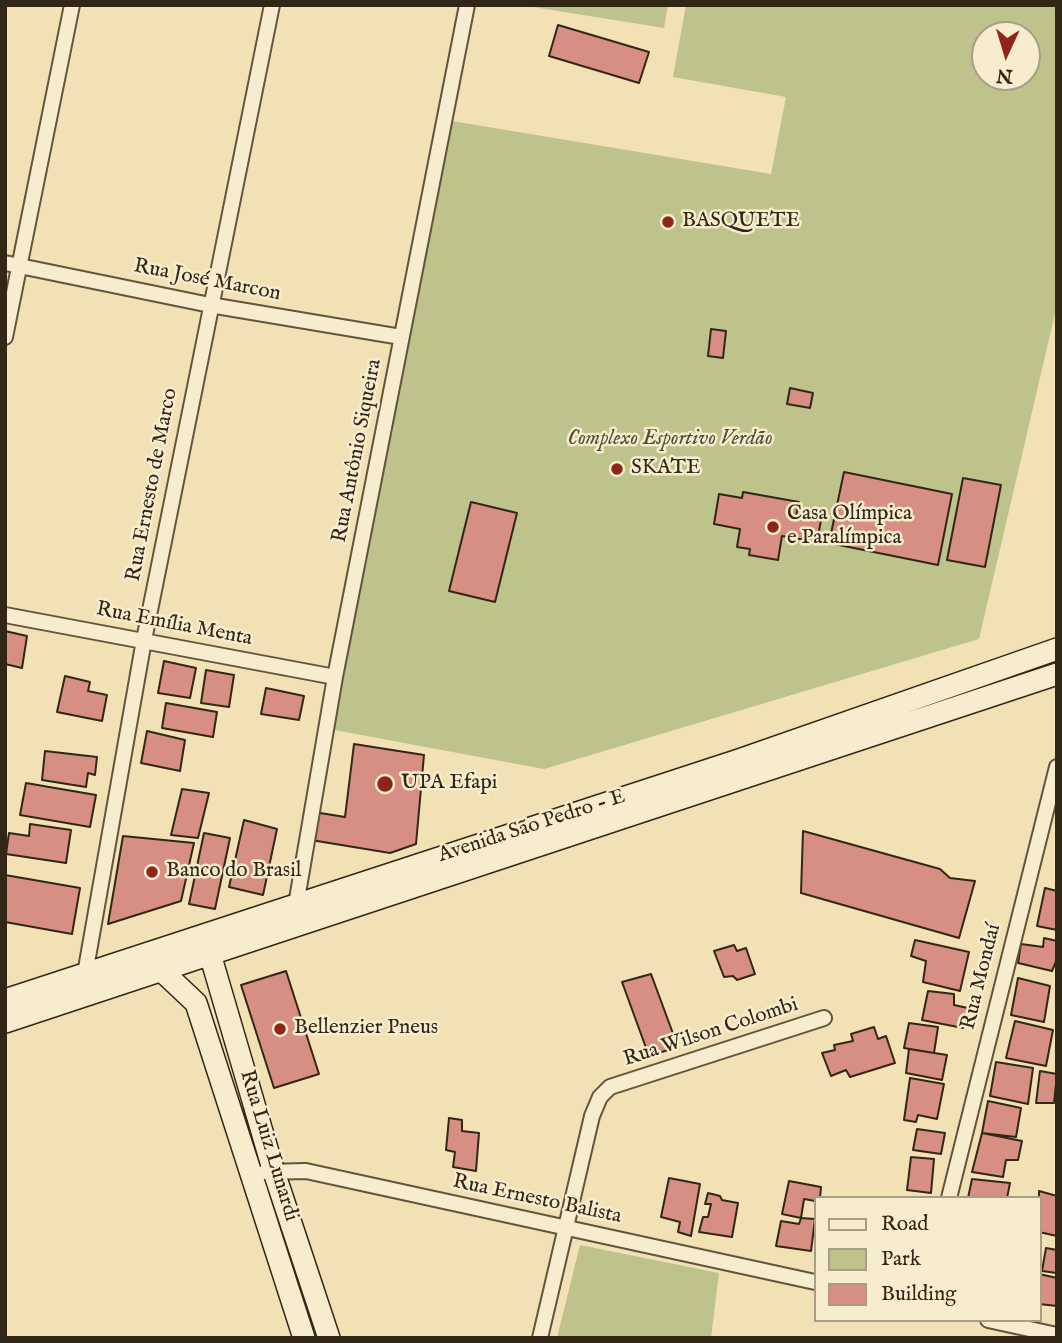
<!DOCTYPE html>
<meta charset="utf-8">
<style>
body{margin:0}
#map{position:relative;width:1062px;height:1343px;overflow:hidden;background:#f2e1b4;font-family:"IM FELL English",serif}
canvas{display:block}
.frame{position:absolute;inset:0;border:7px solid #322617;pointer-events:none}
.legend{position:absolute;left:814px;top:1196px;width:228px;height:126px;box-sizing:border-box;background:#f7ecce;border:2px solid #a89d85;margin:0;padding:9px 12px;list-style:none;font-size:21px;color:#322617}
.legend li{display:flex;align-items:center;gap:14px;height:35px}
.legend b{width:35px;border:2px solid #a89d85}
.north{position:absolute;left:971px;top:21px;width:70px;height:70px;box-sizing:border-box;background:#f7ecce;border:2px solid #a89d85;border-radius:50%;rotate:184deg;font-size:19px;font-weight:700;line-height:28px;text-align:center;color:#322617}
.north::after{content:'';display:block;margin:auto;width:24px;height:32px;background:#8f2418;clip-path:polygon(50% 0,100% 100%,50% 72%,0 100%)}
</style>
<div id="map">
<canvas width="1062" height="1343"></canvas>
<div class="frame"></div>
<ul class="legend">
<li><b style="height:9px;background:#f7ecce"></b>Road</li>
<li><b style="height:19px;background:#bec28b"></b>Park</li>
<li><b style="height:19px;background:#d78f83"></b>Building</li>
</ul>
<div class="north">N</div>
</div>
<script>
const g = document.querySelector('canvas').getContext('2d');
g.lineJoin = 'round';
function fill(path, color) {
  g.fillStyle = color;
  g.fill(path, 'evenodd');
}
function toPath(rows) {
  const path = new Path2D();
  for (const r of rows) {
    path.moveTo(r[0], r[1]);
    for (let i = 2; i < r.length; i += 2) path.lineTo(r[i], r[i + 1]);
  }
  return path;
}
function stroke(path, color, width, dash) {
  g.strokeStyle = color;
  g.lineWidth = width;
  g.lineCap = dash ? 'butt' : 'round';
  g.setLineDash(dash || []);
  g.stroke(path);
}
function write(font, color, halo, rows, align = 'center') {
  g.font = font + ' "IM FELL English",serif';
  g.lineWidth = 5;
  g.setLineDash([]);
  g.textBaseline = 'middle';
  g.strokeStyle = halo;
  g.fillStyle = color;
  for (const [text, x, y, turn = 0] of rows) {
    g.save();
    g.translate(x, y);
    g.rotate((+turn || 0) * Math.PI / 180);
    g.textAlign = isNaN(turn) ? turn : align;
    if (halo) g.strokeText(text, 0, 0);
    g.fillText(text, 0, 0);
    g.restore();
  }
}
const green = toPath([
 [521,5,668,5,664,28],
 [686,5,1057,5,1057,305,979,639,544,769,329,729,446,120,771,174,786,97,673,77],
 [985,35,1027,35,1027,77,985,77],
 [580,1245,719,1273,711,1338,557,1338]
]);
const building = toPath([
 [558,25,649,52,639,83,549,56,558,25],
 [711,329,726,331,723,358,708,356,711,329],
 [790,388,813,393,810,408,787,404,790,388],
 [844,472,952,494,938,565,829,543,844,472],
 [963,478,1001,485,985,567,947,560,963,478],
 [743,492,799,502,796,516,821,520,817,542,782,536,778,560,749,555,750,549,737,547,740,529,714,524,719,494,742,498,743,492],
 [471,502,517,513,495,602,449,591,471,502],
 [5,631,27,636,22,668,5,664,5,631],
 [164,661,196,668,190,698,158,693,164,661],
 [206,670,234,675,229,707,201,703,206,670],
 [65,676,90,682,88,691,107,695,102,721,57,712,65,676],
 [266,688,304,696,299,720,261,714,266,688],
 [166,703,217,712,213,737,162,728,166,703],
 [147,731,185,740,180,771,141,763,147,731],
 [354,744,424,755,416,844,390,853,311,840,314,812,345,817,354,744],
 [45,751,97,757,95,775,88,773,86,787,42,780,45,751],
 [26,783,96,795,90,827,20,815,26,783],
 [182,789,209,793,198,838,171,835,182,789],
 [244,820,277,829,263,895,229,887,244,820],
 [30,824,71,830,66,863,6,854,9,833,29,836,30,824],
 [803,831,940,869,950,878,975,881,959,938,801,893,803,831],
 [204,833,230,838,215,909,189,904,204,833],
 [123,836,194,843,181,901,108,924,123,836],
 [5,875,80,888,72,934,5,922,5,875],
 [1045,888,1057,891,1057,930,1037,926,1045,888],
 [1044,938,1057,941,1057,959,1052,971,1018,963,1021,944,1043,947,1044,938],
 [915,940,969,952,960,991,923,982,926,961,911,956,915,940],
 [734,945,737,951,746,948,755,974,737,980,733,976,724,977,714,951,734,945],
 [286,971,319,1074,274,1088,241,985,286,971],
 [651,974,678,1047,649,1056,622,982,651,974],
 [1018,978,1050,986,1044,1022,1011,1015,1018,978],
 [928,991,954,994,954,1005,968,1008,963,1028,922,1020,928,991],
 [1015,1021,1053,1030,1046,1066,1006,1058,1015,1021],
 [909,1023,938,1027,934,1053,904,1048,909,1023],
 [874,1027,878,1039,886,1036,895,1063,850,1077,846,1070,831,1076,822,1053,835,1050,834,1045,853,1041,851,1034,874,1027],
 [909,1049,947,1055,942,1080,906,1073,909,1049],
 [996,1062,1033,1068,1028,1104,990,1096,996,1062],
 [1040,1071,1057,1074,1054,1103,1036,1103,1040,1071],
 [910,1078,944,1084,937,1119,918,1115,916,1122,904,1120,910,1078],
 [988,1101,1021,1108,1016,1137,982,1133,988,1101],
 [449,1118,462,1120,462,1131,479,1133,476,1171,453,1167,455,1152,446,1150,449,1118],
 [917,1129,945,1133,941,1154,913,1150,917,1129],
 [982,1133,1022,1141,1018,1160,1006,1160,1003,1177,972,1172,982,1133],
 [911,1157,934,1159,931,1193,907,1190,911,1157],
 [669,1178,700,1184,691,1236,678,1232,680,1222,661,1217,669,1178],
 [972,1179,1010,1183,1007,1198,968,1198,972,1179],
 [789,1181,821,1187,820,1198,815,1198,815,1201,804,1199,801,1218,782,1214,789,1181],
 [1039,1191,1057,1196,1057,1236,1039,1232,1039,1191],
 [708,1193,720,1196,722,1200,738,1203,732,1237,699,1232,703,1217,708,1217,711,1204,705,1204,708,1193],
 [801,1218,815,1219,811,1251,776,1246,781,1221,799,1224,801,1218],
 [1046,1248,1057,1250,1057,1273,1042,1271,1046,1248],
 [1039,1274,1057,1278,1057,1306,1039,1304,1039,1274]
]);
const street = toPath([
 [5,263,210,305,401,337],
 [5,337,72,5],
 [5,615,335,677],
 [296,905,335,677,467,5],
 [85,974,144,640,272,5],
 [265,1172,306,1171,815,1282],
 [949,1198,1057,767],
 [988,1320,1057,1335],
 [540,1338,592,1116,600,1097,610,1087,824,1018]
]);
const secondary = toPath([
 [210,954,273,1169,329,1338],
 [161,970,196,1003,304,1338],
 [5,1000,739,760,1057,649],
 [5,1022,1057,674]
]);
const markers = [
 [668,222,7,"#8f2418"],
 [617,469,7,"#8f2418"],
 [773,527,7,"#8f2418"],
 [385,784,9,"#8f2418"],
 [152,872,7,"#8f2418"],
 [280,1029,7,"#8f2418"]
];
const poiNames = [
 ["BASQUETE",682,222],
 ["SKATE",631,469],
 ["Casa Olímpica",787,515],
 ["e Paralímpica",787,539],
 ["UPA Efapi",401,784],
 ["Banco do Brasil",166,872],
 ["Bellenzier Pneus",294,1029]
];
const streetNames = [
 ["Rua José Marcon",207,281,11],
 ["Rua Antônio Siqueira",358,451,-79],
 ["Rua Ernesto de Marco",153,485,-79],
 ["Rua Emília Menta",174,625,11],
 ["Avenida São Pedro - E",532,827,-18],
 ["Rua Mondaí",982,977,-76],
 ["Rua Wilson Colombi",711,1033,-18],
 ["Rua Luiz Lunardi",268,1146,73],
 ["Rua Ernesto Balista",537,1200,12]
];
const parkNames = [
 ["Complexo Esportivo Verdão",670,440]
];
fill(green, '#bec28b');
fill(building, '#d78f83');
stroke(building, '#322617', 2);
stroke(street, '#62553e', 18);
stroke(secondary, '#322617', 24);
stroke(street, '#f7ecce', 14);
stroke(secondary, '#f7ecce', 21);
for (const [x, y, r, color] of markers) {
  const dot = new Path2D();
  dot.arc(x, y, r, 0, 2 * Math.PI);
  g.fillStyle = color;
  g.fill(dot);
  stroke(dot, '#f7ecce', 2.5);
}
write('21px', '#322617', '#f7ecce', poiNames, 'left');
write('21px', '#322617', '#f7ecce', streetNames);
write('italic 21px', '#554d34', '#f7ecce', parkNames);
</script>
